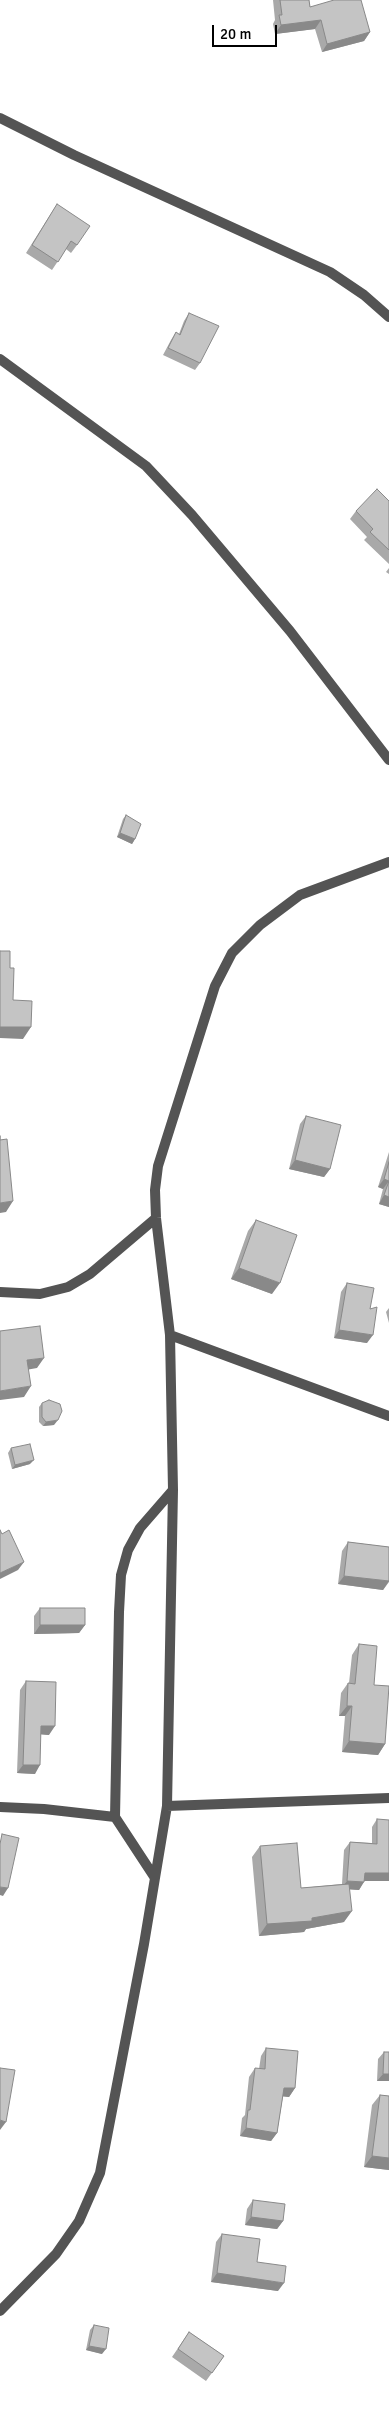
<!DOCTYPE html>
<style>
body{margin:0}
#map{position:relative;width:389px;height:2418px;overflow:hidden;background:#fff;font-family:Signika,sans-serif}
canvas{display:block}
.scale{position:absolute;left:212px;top:25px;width:65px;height:22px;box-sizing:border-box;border:2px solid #000;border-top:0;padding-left:6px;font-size:15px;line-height:18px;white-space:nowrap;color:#000;-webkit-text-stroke:4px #fff;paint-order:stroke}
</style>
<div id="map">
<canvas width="389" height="2418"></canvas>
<div class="scale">20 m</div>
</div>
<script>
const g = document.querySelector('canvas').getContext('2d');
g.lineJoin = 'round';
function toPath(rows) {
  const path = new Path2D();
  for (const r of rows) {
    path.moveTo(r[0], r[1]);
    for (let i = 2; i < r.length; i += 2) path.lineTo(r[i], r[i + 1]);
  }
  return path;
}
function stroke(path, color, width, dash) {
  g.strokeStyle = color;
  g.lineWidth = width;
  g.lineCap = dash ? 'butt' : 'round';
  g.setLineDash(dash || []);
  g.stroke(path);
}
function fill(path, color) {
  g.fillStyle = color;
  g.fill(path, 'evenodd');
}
const street = toPath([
 [0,118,74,155,330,272,364,295,389,317],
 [0,359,146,466,192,515,290,631,389,760],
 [0,1292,40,1294,68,1287,90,1274,156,1218],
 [170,1335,389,1416],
 [167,1806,389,1798],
 [0,1807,44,1809,115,1817],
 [155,1878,115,1817,119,1612,121,1575,128,1550,140,1528,173,1490],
 [0,2311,56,2254,79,2221,100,2173,144,1944,167,1806,173,1490,170,1335,156,1218,155,1190,158,1166,215,986,232,953,260,925,300,895,389,862]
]);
const wall = toPath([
 [273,0,309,0,310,7,370,32,364,41,322,52,315,29,275,34,273,24,275,20],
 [57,204,77,245,71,253,66,249,52,270,26,253],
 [189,313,200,363,195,370,163,355,171,340,176,332,179,334,184,321],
 [389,501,389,564,364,540,367,537,350,519,356,511],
 [389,568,389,574,386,572],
 [126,815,135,839,132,844,117,837,123,819],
 [306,1116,330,1169,324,1177,289,1169,300,1124],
 [389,1152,389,1207,379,1204,383,1189,378,1187],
 [256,1220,272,1294,231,1279,248,1231],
 [347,1283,370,1309,367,1343,334,1338,341,1292],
 [389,1308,389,1323,386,1312],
 [42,1403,54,1425,43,1426,39,1422,39,1407],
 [11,1448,30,1464,12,1469,8,1453],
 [348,1542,389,1547,389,1582,383,1590,338,1584,342,1551],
 [40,1608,85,1625,79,1633,34,1634,34,1616],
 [359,1644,374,1685,385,1744,378,1755,342,1752,345,1716,339,1716,341,1693,348,1683,349,1683,352,1655],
 [26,1681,49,1735,41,1734,35,1774,17,1773,20,1690],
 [377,1819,389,1881,364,1881,359,1890,350,1889,344,1922,306,1929,304,1932,259,1936,252,1857,260,1846,301,1888,342,1884,344,1850,350,1842,372,1843,372,1827],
 [266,2048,295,2088,289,2097,283,2096,277,2133,271,2141,240,2136,242,2118,245,2115,249,2077,255,2068,259,2069,261,2056],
 [384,2052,389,2052,389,2081,377,2081,378,2059],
 [380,2095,389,2096,389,2170,364,2167,372,2105],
 [253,2200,283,2221,277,2229,245,2225,247,2209],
 [222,2234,257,2262,278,2291,211,2282,216,2242],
 [94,2325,102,2354,86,2350,90,2330],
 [189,2332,224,2356,206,2381,172,2357]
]);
const shadedWall = toPath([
 [321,20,315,29,275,34,281,25],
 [370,32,364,41,322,52,327,44],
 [120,833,135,839,132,844,117,837],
 [0,1027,31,1027,23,1039,0,1038],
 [295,1160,330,1169,324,1177,289,1169],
 [384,1179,389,1181,383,1189,378,1187],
 [384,1195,389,1197,389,1207,379,1204],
 [13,1201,6,1212,0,1213,0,1203],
 [239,1268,280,1283,272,1294,231,1279],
 [339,1330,373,1335,367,1343,334,1338],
 [44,1358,37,1368,20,1371,27,1360],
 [31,1386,24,1397,0,1400,0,1391],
 [58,1420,54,1425,43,1426,46,1422],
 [34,1460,30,1464,12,1469,15,1465],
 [24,1562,18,1570,0,1579,0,1573],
 [344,1576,389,1581,383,1590,338,1584],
 [40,1625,85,1625,79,1633,34,1634],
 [347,1706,352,1706,345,1716,339,1716],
 [41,1726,55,1726,49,1735,35,1734],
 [349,1741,385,1744,378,1755,342,1752],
 [23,1765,40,1765,35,1774,17,1773],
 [365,1873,389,1873,389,1881,359,1881],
 [347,1881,364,1882,359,1890,341,1889],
 [0,1887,8,1888,3,1896,0,1895],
 [352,1911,344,1922,306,1929,304,1932,259,1936,267,1924,312,1918],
 [383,2074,389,2074,389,2081,377,2081],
 [284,2088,295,2088,289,2097,278,2096],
 [0,2120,6,2122,0,2130],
 [246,2128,277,2133,271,2141,240,2136],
 [372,2156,389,2158,389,2170,364,2167],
 [251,2217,283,2221,277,2229,245,2225],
 [217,2273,284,2283,278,2291,211,2282],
 [89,2346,106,2349,102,2354,86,2350]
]);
const building = toPath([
 [280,0,309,0,310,7,334,0,361,0,370,32,327,44,321,20,281,25,279,15,282,15,280,0],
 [57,204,90,226,77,245,71,241,58,262,32,245,57,204],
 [189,313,219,326,200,363,168,348,176,332,180,335,189,313],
 [377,489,389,501,389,550,370,532,373,529,356,511,377,489],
 [126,815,141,824,135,839,120,833,126,815],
 [0,951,10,951,10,968,14,968,13,1000,32,1001,31,1027,0,1027,0,951],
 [306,1116,341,1125,330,1169,295,1160,306,1116],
 [0,1136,0,1140,7,1139,13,1201,0,1203,0,1136],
 [389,1162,389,1197,384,1195,389,1181,384,1179,389,1162],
 [256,1220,297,1235,280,1283,239,1268,256,1220],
 [347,1283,374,1288,370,1309,377,1307,373,1335,339,1330,347,1283],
 [40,1326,44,1358,27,1360,31,1386,0,1391,0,1331,40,1326],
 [49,1400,60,1404,62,1411,58,1420,46,1422,42,1417,42,1403,49,1400],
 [30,1444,34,1460,15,1465,11,1448,30,1444],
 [0,1530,2,1534,9,1530,24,1562,0,1573,0,1530],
 [348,1542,389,1547,389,1581,344,1576,348,1542],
 [40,1608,85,1608,85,1625,40,1625,40,1608],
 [359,1644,377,1646,374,1685,389,1686,385,1744,349,1741,352,1706,347,1706,348,1683,355,1684,359,1644],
 [26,1681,56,1682,55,1726,41,1726,40,1765,23,1765,26,1681],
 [377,1819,389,1820,389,1873,365,1873,364,1882,347,1881,350,1842,377,1844,377,1819],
 [2,1834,19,1838,8,1888,0,1887,0,1844,2,1834],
 [297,1843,301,1888,349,1884,352,1911,312,1918,312,1921,267,1924,260,1846,297,1843],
 [266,2048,298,2051,295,2088,284,2088,277,2133,246,2128,248,2110,250,2110,255,2068,265,2069,266,2048],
 [384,2052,389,2052,389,2074,383,2074,384,2052],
 [0,2068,15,2070,6,2122,0,2120,0,2068],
 [380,2095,389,2096,389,2158,372,2156,380,2095],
 [253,2200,285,2204,283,2221,251,2217,253,2200],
 [222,2234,260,2239,257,2262,286,2266,284,2283,217,2273,222,2234],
 [94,2325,109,2328,106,2349,89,2346,94,2325],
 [189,2332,224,2356,212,2373,178,2349,189,2332]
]);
stroke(street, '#545454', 10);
fill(wall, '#a9a9a9');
fill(shadedWall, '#898989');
fill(building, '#c4c4c4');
stroke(building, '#898989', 1);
</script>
